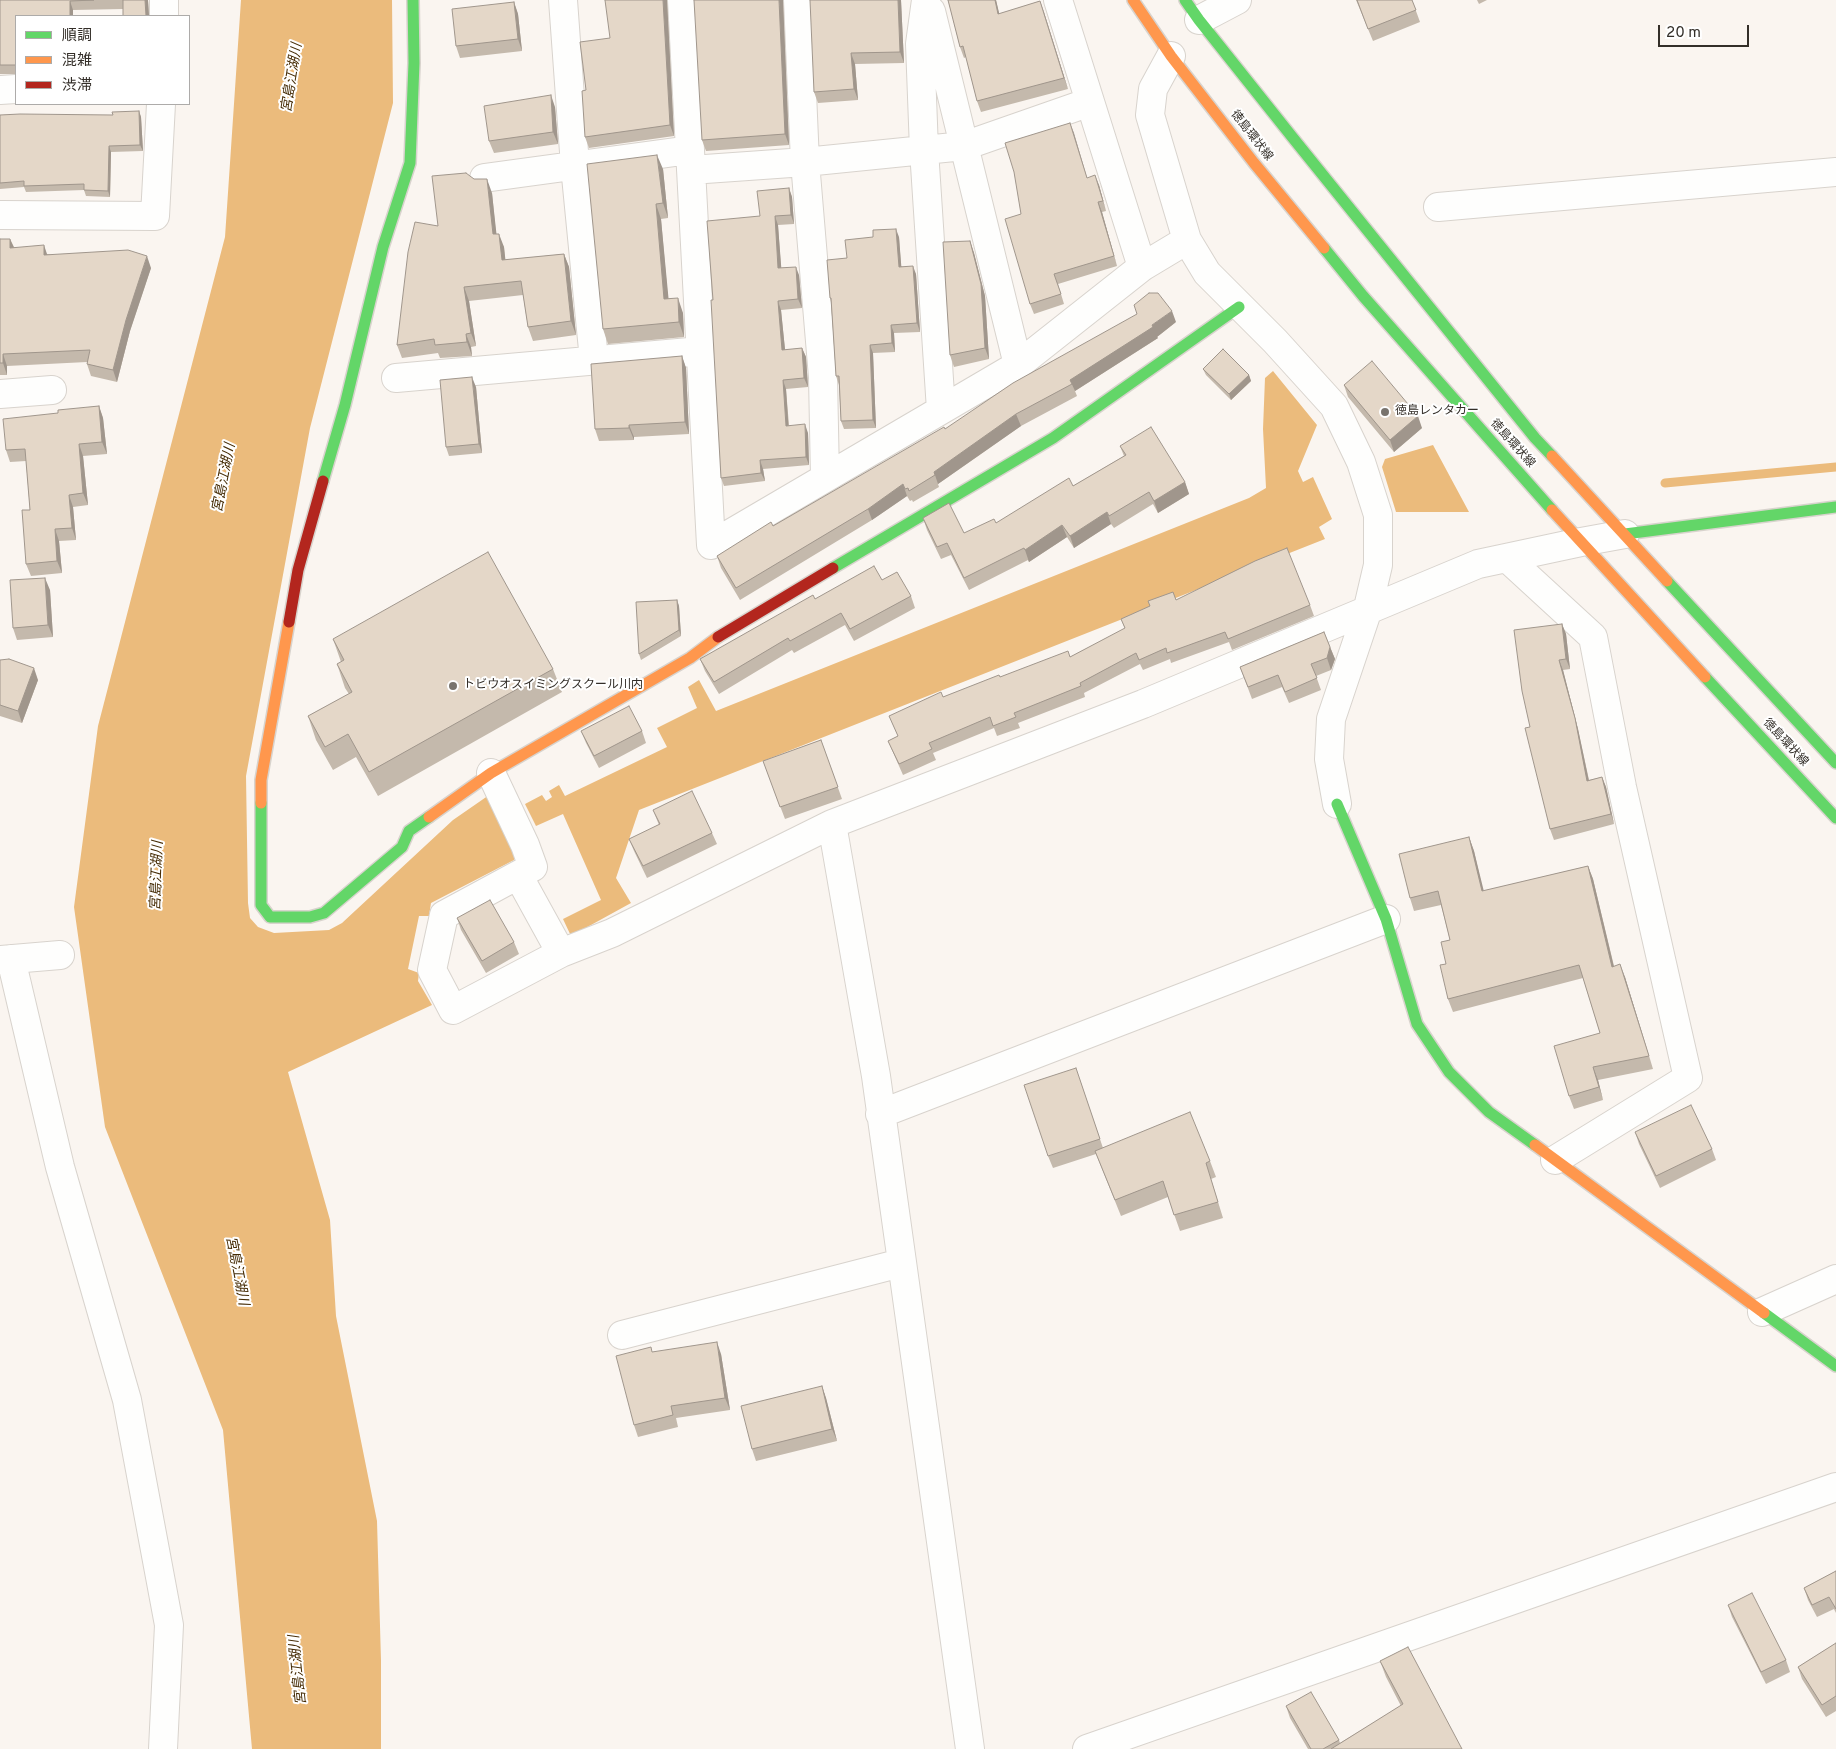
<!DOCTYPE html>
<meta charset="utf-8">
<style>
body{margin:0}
#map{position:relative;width:1836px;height:1749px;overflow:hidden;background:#faf5f0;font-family:Overpass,"Noto Sans JP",sans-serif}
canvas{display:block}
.legend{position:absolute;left:15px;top:15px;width:175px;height:90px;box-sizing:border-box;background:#fff;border:1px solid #adaba9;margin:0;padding:6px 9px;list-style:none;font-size:15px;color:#332e28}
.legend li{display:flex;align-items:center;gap:10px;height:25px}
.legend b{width:25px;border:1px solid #adaba9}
.scale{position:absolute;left:1658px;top:25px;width:91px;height:22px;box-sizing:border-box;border:2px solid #332e28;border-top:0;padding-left:6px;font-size:15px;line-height:18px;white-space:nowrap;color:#332e28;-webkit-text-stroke:4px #fff;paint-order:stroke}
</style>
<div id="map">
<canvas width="1836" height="1749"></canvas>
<ul class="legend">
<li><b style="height:6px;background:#63d668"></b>順調</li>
<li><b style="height:6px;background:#ff974d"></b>混雑</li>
<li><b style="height:6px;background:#b3261e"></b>渋滞</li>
</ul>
<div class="scale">20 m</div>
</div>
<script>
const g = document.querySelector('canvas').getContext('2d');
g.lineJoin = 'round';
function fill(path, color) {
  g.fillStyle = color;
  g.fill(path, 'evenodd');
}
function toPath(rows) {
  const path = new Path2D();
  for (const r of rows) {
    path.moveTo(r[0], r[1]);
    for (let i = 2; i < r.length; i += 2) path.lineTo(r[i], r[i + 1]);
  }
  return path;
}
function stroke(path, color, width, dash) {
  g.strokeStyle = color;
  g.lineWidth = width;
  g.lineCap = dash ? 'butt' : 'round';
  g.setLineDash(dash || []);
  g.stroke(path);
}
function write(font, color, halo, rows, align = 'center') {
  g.font = font + ' Overpass,"Noto Sans JP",sans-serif';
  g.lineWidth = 4;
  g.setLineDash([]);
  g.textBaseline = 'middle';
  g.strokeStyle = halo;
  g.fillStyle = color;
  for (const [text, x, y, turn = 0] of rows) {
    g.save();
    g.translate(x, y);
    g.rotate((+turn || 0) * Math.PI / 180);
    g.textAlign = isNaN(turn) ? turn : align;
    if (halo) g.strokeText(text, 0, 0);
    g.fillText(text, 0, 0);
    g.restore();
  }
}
const water = toPath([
 [241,0,392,0,393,103,310,428,246,776,248,903,250,918,258,927,274,933,329,930,342,923,453,820,492,793,516,848,514,860,431,903,429,916,419,916,408,969,419,973,418,981,432,1005,288,1072,330,1220,336,1316,377,1521,381,1661,381,1749,252,1749,223,1430,105,1127,74,907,98,726,225,237],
 [1273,371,1317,425,1298,471,1303,482,1313,477,1332,519,1319,527,1325,539,639,810,616,878,631,903,571,936,563,919,601,900,563,814,536,826,525,804,542,795,546,801,552,797,549,791,559,785,565,796,667,747,657,728,697,708,688,687,699,680,716,711,1249,498,1266,488,1263,429,1265,378],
 [1433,445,1469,512,1396,512,1382,467,1385,459]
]);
const stream = toPath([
 [1665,483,1836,467]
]);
const street = toPath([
 [563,0,575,166,594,360],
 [682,0,711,545,1018,365,1142,267,1187,240],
 [798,0,805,162,823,377,825,478],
 [926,0,920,44,924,150,941,410],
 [1058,0,1142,267],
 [931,11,1018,365],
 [164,16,164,0],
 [1199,20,1237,0],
 [1171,56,1153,89,1150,115,1187,240,1207,273,1275,341,1334,406,1361,462,1378,515,1378,565,1367,612,1331,719,1329,759,1337,804],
 [0,90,16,89],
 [691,170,805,162,964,146,1090,102],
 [484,178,690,150],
 [1438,207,1836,172],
 [0,215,155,216,161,104],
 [396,378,701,351],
 [0,394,52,390],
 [1507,558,1593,637,1622,787,1688,1078,1555,1160],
 [491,773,525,845,533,867,518,875,444,915,432,970,453,1010,561,953,518,875],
 [561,953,612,933,832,824],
 [11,959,60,1167,127,1400,169,1625,163,1749],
 [0,960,60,955],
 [880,1114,1386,919],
 [1762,1312,1836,1279],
 [622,1335,901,1263],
 [970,1749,876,1076,832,824,1143,704,1478,564,1581,542,1625,534],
 [1087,1749,1836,1487]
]);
const fast = toPath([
 [1185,0,1199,20,1293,138,1535,438,1552,456],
 [1324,248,1363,296,1552,510],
 [323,481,345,405,383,247,410,163,414,63,413,0],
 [1625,534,1836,507],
 [833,568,1053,438,1239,307],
 [1667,581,1836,763],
 [1705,677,1836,818],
 [261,803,261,905,270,917,310,917,324,913,402,847,409,831,429,817],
 [1337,804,1386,919,1417,1024,1449,1072,1489,1112,1535,1145],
 [1764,1313,1836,1366]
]);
const slow = toPath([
 [1133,0,1171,56,1254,163,1324,248],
 [1552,456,1667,581],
 [1552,510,1705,677],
 [261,803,261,780,289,622],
 [429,817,491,773,690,658,718,637],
 [1535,1145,1764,1313]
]);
const jam = toPath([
 [289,622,298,570,323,481],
 [718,637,833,568]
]);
const wall = toPath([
 [0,0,148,0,149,16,123,16,123,9,73,10,16,16,16,74,0,74],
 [667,0,674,136,589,148,585,137,586,90,610,38],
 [783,0,789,145,706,151,702,140],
 [901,0,904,63,855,64,858,100,818,103,814,92],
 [948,0,996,0,999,14,1040,1,1068,89,981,112,977,101,966,57,964,58,960,47],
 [1356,0,1412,0,1420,22,1373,41],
 [1477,0,1487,0,1479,4],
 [514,2,518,14,522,51,460,58,456,46],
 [555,107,558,144,494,153,489,141],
 [139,111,141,117,143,151,111,152,110,197,86,196,84,190,26,192,24,187,0,189,0,115,113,115],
 [1070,123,1087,178,1099,185,1106,211,1102,212,1117,266,1058,284,1064,304,1034,314,1030,304,1021,214],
 [663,169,668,218,661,219,668,299,683,313,684,337,608,344,603,329],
 [789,188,792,197,794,224,778,225,781,268,799,275,802,308,781,310,785,350,802,348,806,357,808,387,786,389,789,425,808,433,809,465,763,469,765,481,724,486,721,478,713,300],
 [492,193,496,234,504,247,505,260,564,254,569,267,576,335,533,341,528,327,523,295,469,301,476,346,471,347,472,356,440,358,438,353,402,358,397,345,438,226],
 [899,237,901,266,916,274,920,332,894,333,895,352,873,353,876,428,844,429,841,421,839,385,836,376,831,302,830,298,847,258],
 [0,239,10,239,14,247,47,254,151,268,130,331,117,382,91,376,87,364,87,362,7,366,7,375,0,375],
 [970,241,974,253,985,296,989,359,954,367,950,355],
 [1176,322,1157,337,1158,338,1075,391,1077,396,1021,426,938,484,939,487,913,502,912,500,910,501,907,496,872,520,740,600,721,568,717,556,773,526,945,429],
 [682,356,686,368,689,434,634,437,634,440,599,441,595,429],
 [1203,369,1249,375,1251,381,1231,400,1206,375],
 [1344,385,1422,428,1394,452,1348,397],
 [476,387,482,453,449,456,446,447],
 [99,406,103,418,107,454,83,456,88,505,73,507,76,540,59,541,62,573,31,576,26,564,30,510,26,461,10,462,6,450,58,413],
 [1120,446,1185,482,1189,494,1158,513,1153,504,1114,528,1111,524,1074,548,1067,537,1029,562,1028,560,969,590,951,555,941,559,927,530,923,518,964,533,996,523,1073,486,1124,456],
 [882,580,911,596,915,608,854,641,845,625,794,653,792,650,719,694,705,671,700,659,815,599],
 [50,590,53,637,17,640,13,628],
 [677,600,679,606,681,636,641,660,639,654],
 [1176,600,1310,605,1314,616,1232,650,1229,642,1171,663,1170,659,1143,670,1140,664,1084,693,1085,697,1018,723,1020,728,997,736,994,728,933,753,936,760,903,775,888,741,898,736,889,716,943,697,1000,677,1070,657,1125,629,1121,619],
 [1562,624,1566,634,1570,669,1563,670,1578,729,1589,780,1602,777,1606,787,1614,824,1554,840,1550,829,1530,727],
 [1324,632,1335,659,1331,670,1316,676,1321,690,1289,703,1282,687,1252,699,1240,667],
 [333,639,553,669,562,692,378,796,356,757,333,770,316,740,308,716,349,694,345,688,337,664,341,662],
 [0,660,38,680,22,723,0,716],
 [581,731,642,731,646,743,599,768,586,743],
 [821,740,842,799,785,819,763,761],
 [653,810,712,833,717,844,647,878,634,851,629,839,659,825],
 [1469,837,1474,851,1483,891,1588,866,1593,879,1614,966,1625,977,1653,1069,1598,1080,1603,1100,1574,1109,1569,1096,1600,1033,1583,978,1453,1012,1448,999,1446,964,1450,940,1441,905,1414,911,1410,898],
 [457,918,514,942,519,954,486,973,461,930],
 [1080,1080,1103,1148,1210,1161,1216,1177,1211,1179,1223,1218,1180,1231,1168,1197,1121,1216,1096,1154,1053,1168,1048,1156],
 [1635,1132,1712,1149,1716,1160,1660,1188,1639,1144],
 [653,1352,721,1354,730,1410,676,1418,678,1427,638,1437,634,1425],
 [822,1386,826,1398,837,1441,756,1461,752,1449],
 [1836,1571,1836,1613,1834,1609,1817,1617,1808,1600,1804,1588],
 [1728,1605,1786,1660,1790,1672,1766,1684,1732,1617],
 [1836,1643,1836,1711,1826,1717,1802,1679,1798,1667],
 [1380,1661,1462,1749,1308,1749,1290,1718,1286,1706,1339,1740,1340,1743,1401,1706,1386,1677]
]);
const shadedWall = toPath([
 [145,0,148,0,149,16,146,16],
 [663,0,667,0,674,136,670,125],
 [779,0,783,0,789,145,785,134],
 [898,0,901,0,904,63,900,52],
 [995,0,996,0,1002,25,998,14],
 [70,1,73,10,73,16,70,16],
 [1040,1,1044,12,1068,89,1064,78],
 [514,2,518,14,522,51,518,39],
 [851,53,855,64,858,100,854,89],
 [551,95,555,107,558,144,553,132],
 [139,111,141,117,143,151,140,145],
 [1070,123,1074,133,1090,188,1087,178],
 [109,146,111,152,110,197,108,191],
 [657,155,663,169,668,218,663,203],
 [1095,175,1099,185,1106,211,1103,201],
 [487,179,492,193,498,248,493,234],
 [789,188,792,197,794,224,791,215],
 [1098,202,1102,212,1117,266,1114,256],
 [656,204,661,219,670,314,664,299],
 [775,216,778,225,782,277,778,268],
 [896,229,899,237,902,275,899,267],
 [499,234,504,247,507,274,502,260],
 [10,239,15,250,10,248],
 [970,241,974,253,985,296,989,359,985,348],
 [44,245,48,257,44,255],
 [564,254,569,267,576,335,571,321],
 [147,256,151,268,130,331,117,382,113,370,126,320],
 [913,266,916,274,920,332,917,323],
 [796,267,799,275,802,308,798,299],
 [464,287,469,301,476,346,471,333],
 [678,298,683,313,684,337,679,322],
 [778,301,781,310,786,359,782,350],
 [1172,311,1176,322,1157,337,1158,338,1075,391,1070,380,1152,325],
 [891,325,894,333,895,352,892,343],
 [466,334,471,347,472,356,467,342],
 [870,345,873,353,876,428,873,420],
 [802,348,806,357,808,387,804,378],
 [3,354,7,366,7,375,3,363],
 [682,356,686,368,689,434,685,422],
 [1249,375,1251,381,1231,400,1229,394],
 [472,377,476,387,482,453,479,444],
 [783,380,786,389,789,434,786,426],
 [99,406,103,418,107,454,102,442],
 [1016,414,1021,426,938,484,934,472],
 [1418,416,1422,428,1394,452,1390,440],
 [805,424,808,433,809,465,806,457],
 [629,425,634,437,634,440,629,428],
 [79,444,83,456,88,505,83,493],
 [760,460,763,469,765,481,761,473],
 [1185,482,1189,494,1158,513,1154,501],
 [903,484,907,496,872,520,868,509],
 [69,495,73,507,76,540,72,528],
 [1107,512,1111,524,1074,548,1070,536],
 [1062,525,1067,537,1029,562,1025,550],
 [55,529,59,541,62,573,57,561],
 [45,578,50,590,53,637,48,625],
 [677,600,679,606,681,636,679,630],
 [1562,624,1566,634,1570,669,1566,659],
 [1330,647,1335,659,1331,670,1327,658],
 [1559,660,1563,670,1578,729,1591,791,1587,781],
 [34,668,38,680,22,723,18,711],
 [1602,777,1606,787,1614,824,1611,814],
 [1469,837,1474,851,1487,904,1482,891],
 [1588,866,1593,879,1617,980,1612,967],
 [1620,964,1625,977,1653,1069,1649,1056],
 [1593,1067,1598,1080,1603,1100,1599,1087],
 [717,1342,721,1354,730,1410,725,1398],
 [822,1386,826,1398,837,1441,832,1429]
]);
const building = toPath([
 [0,0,94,0,70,1,70,16,16,16,16,65,0,65,0,0],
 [123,0,145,0,146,16,123,16,123,0],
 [605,0,663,0,670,125,585,137,582,91,586,90,580,42,610,38,605,0],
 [694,0,779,0,785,134,702,140,694,0],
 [810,0,898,0,900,52,851,53,854,89,814,92,810,0],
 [948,0,995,0,998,14,1040,1,1064,78,977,101,963,46,960,47,948,0],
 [1357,0,1412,0,1416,10,1368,29,1357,0],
 [514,2,518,39,456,46,452,9,514,2],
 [551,95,553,132,489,141,484,106,551,95],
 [139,111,140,145,109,146,108,191,84,190,84,184,24,186,24,181,0,183,0,115,20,114,113,115,112,112,139,111],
 [1070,123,1087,178,1095,175,1103,201,1098,202,1114,256,1054,274,1061,294,1030,304,1005,219,1021,214,1014,172,1005,143,1070,123],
 [657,155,663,203,656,204,664,299,678,298,679,322,603,329,587,164,657,155],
 [466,173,474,179,487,179,493,234,499,234,502,260,564,254,571,321,528,327,521,281,464,287,471,333,466,334,467,342,435,345,434,339,397,345,408,252,415,222,438,226,432,176,466,173],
 [789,188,791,215,775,216,778,268,796,267,798,299,778,301,782,350,802,348,804,378,783,380,786,426,805,424,806,457,760,460,761,473,721,478,711,300,713,300,707,221,760,216,757,191,789,188],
 [896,229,899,267,913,266,917,323,891,325,892,343,870,345,873,420,841,421,839,376,836,376,831,298,830,298,827,260,847,258,845,240,873,237,873,230,896,229],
 [0,239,10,239,10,248,44,245,44,255,128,250,147,256,126,320,113,370,87,364,90,350,3,354,3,363,0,363,0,239],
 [970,241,981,284,985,348,950,355,943,242,970,241],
 [1149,293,1158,293,1172,311,1152,325,1153,327,1070,380,1072,384,1016,414,934,472,935,475,909,491,908,488,905,489,903,484,868,509,736,588,717,556,771,522,773,526,944,427,945,429,1013,383,1137,314,1134,305,1149,293],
 [1223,349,1249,375,1229,394,1203,369,1223,349],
 [682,356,685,422,629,425,629,428,595,429,591,364,682,356],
 [1372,361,1418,416,1390,440,1344,385,1372,361],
 [472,377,479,444,446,447,440,380,472,377],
 [99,406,102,442,79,444,83,493,69,495,72,528,55,529,57,561,26,564,22,510,30,510,25,449,6,450,3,419,58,413,58,410,99,406],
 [1151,427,1185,482,1154,501,1149,492,1109,516,1107,512,1070,536,1062,525,1025,550,1024,548,964,578,947,543,937,547,923,518,949,503,964,533,994,519,996,523,1069,478,1073,486,1126,455,1120,446,1151,427],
 [1287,548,1310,605,1228,639,1225,632,1167,653,1166,648,1139,660,1136,653,1080,683,1081,686,1014,713,1016,717,993,726,990,717,929,743,932,749,899,764,888,741,898,736,889,716,941,692,943,697,999,675,1000,677,1068,651,1070,657,1125,628,1121,619,1150,606,1148,601,1173,592,1176,600,1255,561,1287,548],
 [488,552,553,669,369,772,348,734,325,747,308,716,352,692,337,664,344,660,333,639,488,552],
 [874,566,882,580,897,572,911,596,850,629,841,613,790,641,788,638,714,682,700,659,813,595,815,599,874,566],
 [45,578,48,625,13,628,10,580,45,578],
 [677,600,679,630,639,654,636,602,677,600],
 [1562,624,1566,659,1559,660,1575,718,1587,781,1602,777,1611,814,1550,829,1525,728,1530,727,1522,691,1514,630,1562,624],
 [1324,632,1330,647,1327,658,1311,664,1317,678,1285,692,1278,675,1248,687,1240,667,1324,632],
 [9,659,34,668,18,711,0,705,0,660,9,659],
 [629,706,642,731,594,756,581,731,629,706],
 [821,740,838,787,780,807,763,761,821,740],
 [692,791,712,833,643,866,629,839,660,824,653,810,692,791],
 [1469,837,1482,891,1588,866,1612,967,1620,964,1649,1056,1593,1067,1599,1087,1569,1096,1554,1046,1600,1033,1579,965,1448,999,1440,965,1446,964,1441,942,1450,940,1438,891,1410,898,1399,854,1469,837],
 [490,900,514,942,482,961,457,918,490,900],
 [1076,1068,1100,1139,1048,1156,1024,1085,1076,1068],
 [1691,1105,1712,1149,1656,1176,1635,1132,1691,1105],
 [1190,1112,1210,1161,1206,1163,1218,1202,1174,1215,1163,1181,1115,1200,1095,1151,1190,1112],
 [717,1342,725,1398,671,1406,673,1415,634,1425,616,1356,651,1347,652,1352,717,1342],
 [822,1386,832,1429,752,1449,741,1406,822,1386],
 [1836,1571,1836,1609,1829,1597,1812,1605,1804,1588,1836,1571],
 [1752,1593,1786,1660,1761,1672,1728,1605,1752,1593],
 [1836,1643,1836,1696,1822,1705,1798,1667,1836,1643],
 [1408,1647,1462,1749,1331,1749,1403,1704,1380,1661,1408,1647],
 [1311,1692,1339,1740,1323,1749,1311,1749,1286,1706,1311,1692]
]);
const markers = [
 [1385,412,5,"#79746e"],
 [453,686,5,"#79746e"]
];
const streetNames = [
 ["徳島環状線",1251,136,52],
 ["徳島環状線",1512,444,48],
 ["徳島環状線",1785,743,47]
];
const poiNames = [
 ["徳島レンタカー",1395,412],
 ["トビウオスイミングスクール川内",463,686]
];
const waterNames = [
 ["宮島江湖川",293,78,-81],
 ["宮島江湖川",225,478,-79],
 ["宮島江湖川",158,876,-88],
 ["宮島江湖川",236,1271,79],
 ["宮島江湖川",299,1670,-96]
];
fill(water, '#ebbb7c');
stroke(stream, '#ebbb7c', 9);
stroke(street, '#d8d3cd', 30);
stroke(fast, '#d8d3cd', 14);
stroke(slow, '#d8d3cd', 14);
stroke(jam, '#d8d3cd', 14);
stroke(street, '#fefefd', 28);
stroke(fast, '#63d668', 11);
stroke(slow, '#ff974d', 11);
stroke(jam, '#b3261e', 11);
fill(wall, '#c4b9ac');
fill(shadedWall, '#a0968c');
fill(building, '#e4d7c8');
stroke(building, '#a0968c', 1);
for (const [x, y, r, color] of markers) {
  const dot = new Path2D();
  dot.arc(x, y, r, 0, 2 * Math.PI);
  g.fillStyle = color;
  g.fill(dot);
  stroke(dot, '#fff', 2);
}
write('12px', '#332e28', '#fff', streetNames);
write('12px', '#332e28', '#fff', poiNames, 'left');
write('italic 14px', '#452b04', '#fff', waterNames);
</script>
